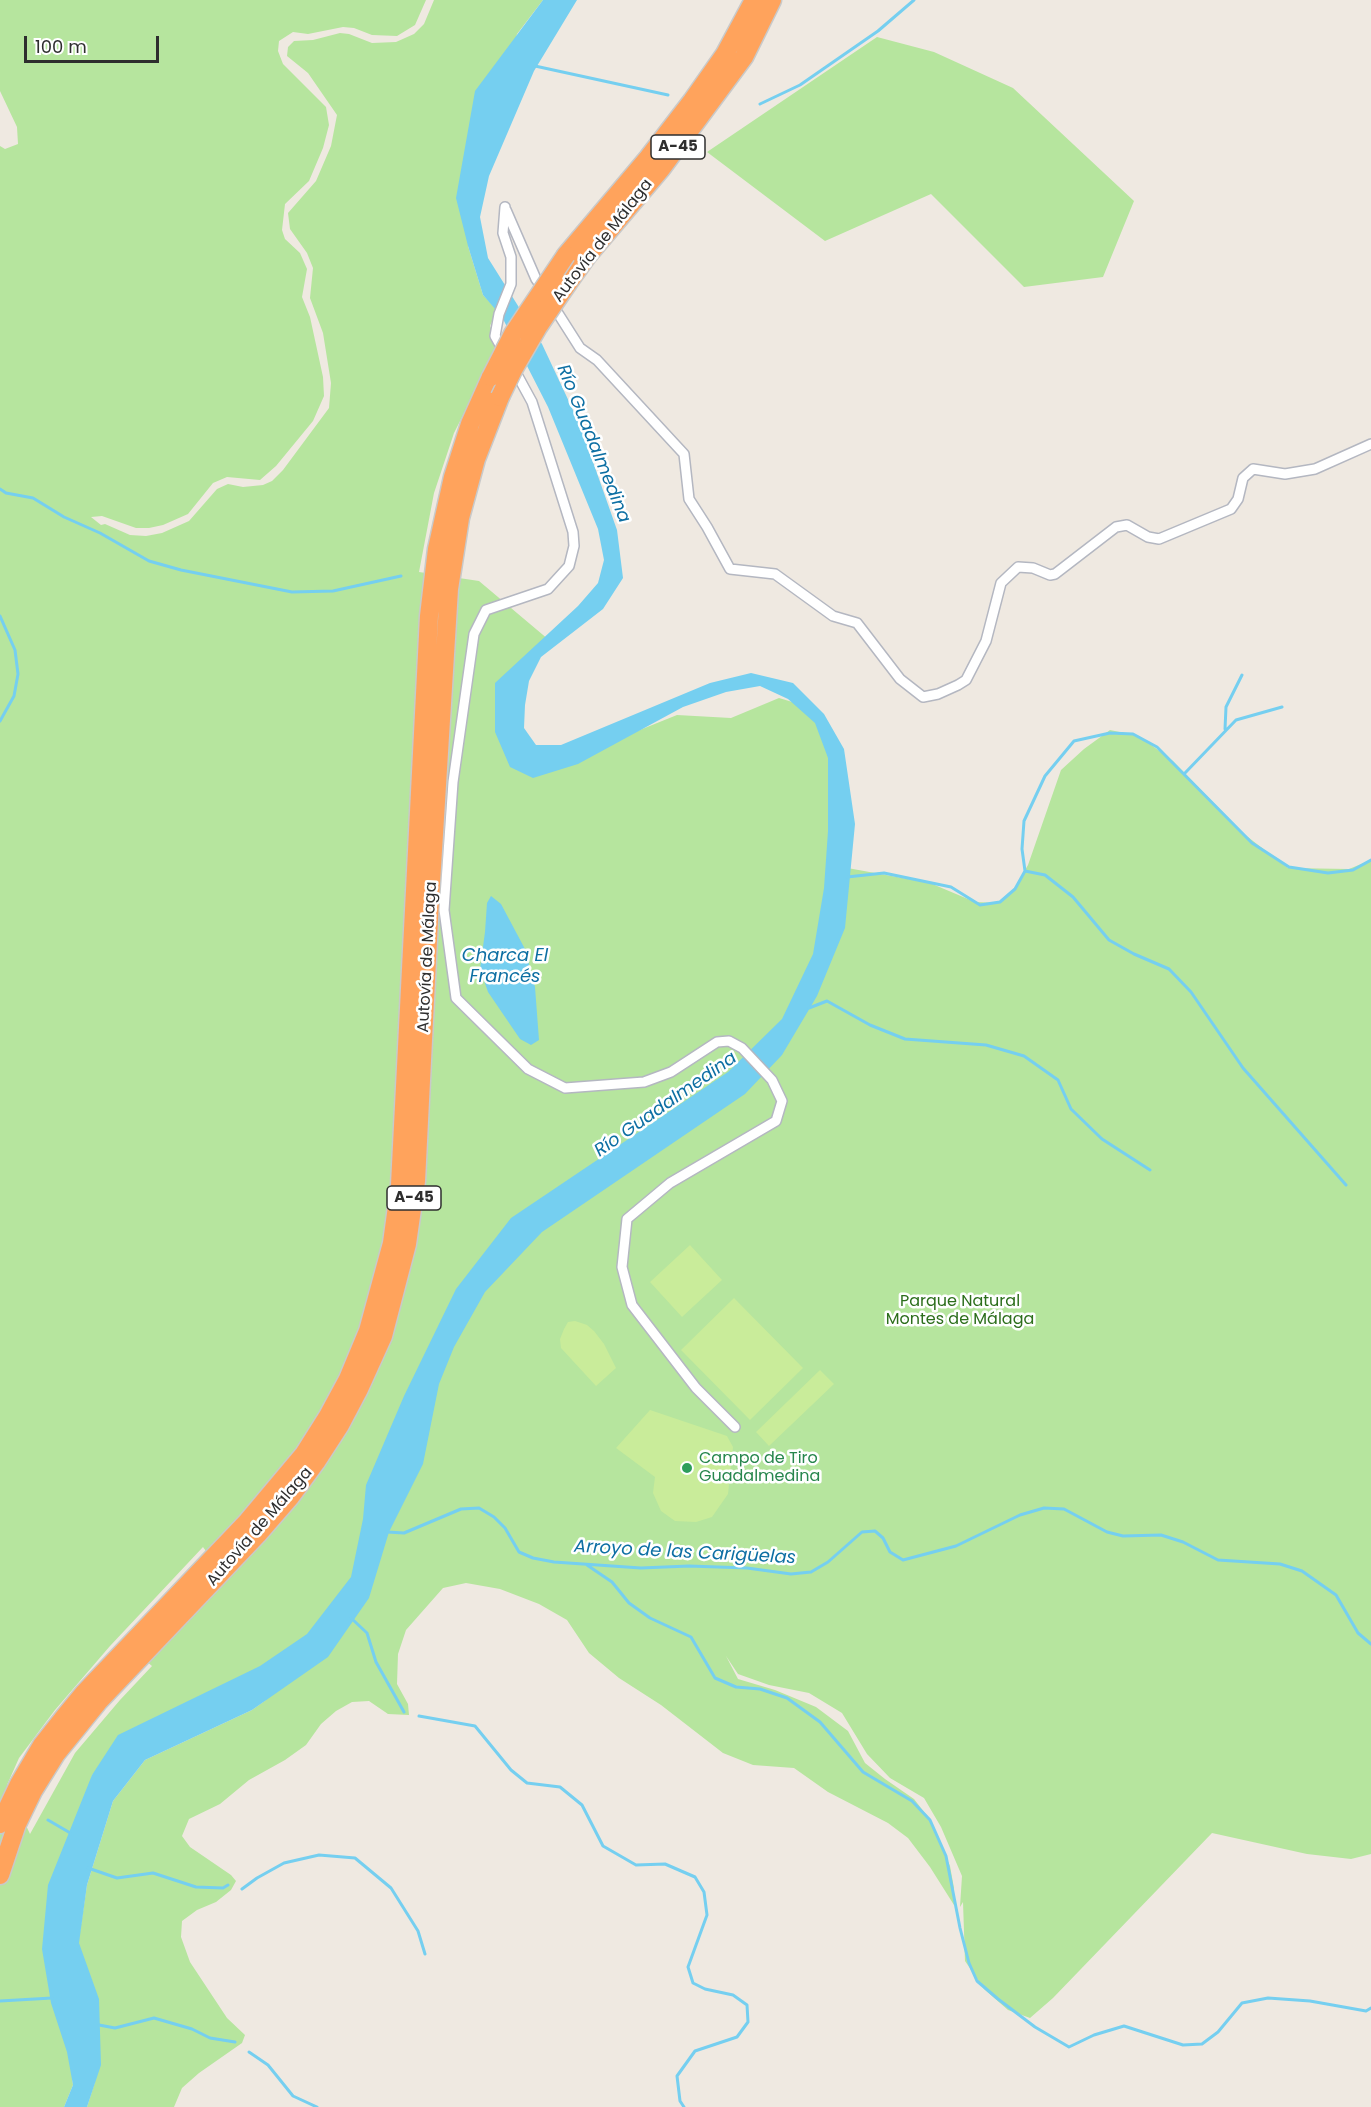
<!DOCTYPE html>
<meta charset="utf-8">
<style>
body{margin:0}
#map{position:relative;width:1371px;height:2107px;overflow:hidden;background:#efe9e1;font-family:Poppins,sans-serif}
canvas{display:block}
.scale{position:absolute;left:24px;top:36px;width:135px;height:27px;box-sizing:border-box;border:3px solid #2e2e2e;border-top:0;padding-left:8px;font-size:18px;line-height:21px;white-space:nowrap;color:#2e2e2e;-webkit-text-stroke:4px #fff;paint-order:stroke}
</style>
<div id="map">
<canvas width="1371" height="2107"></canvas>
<div class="scale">100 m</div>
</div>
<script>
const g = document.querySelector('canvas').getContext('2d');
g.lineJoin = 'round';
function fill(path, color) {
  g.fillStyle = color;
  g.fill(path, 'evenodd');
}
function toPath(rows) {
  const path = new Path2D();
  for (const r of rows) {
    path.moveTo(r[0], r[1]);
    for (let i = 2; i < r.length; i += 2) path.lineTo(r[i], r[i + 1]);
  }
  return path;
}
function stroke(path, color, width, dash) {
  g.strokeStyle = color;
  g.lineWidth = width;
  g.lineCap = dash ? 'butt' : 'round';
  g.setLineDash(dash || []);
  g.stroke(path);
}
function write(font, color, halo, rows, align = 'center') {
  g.font = font + ' Poppins,sans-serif';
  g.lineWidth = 5;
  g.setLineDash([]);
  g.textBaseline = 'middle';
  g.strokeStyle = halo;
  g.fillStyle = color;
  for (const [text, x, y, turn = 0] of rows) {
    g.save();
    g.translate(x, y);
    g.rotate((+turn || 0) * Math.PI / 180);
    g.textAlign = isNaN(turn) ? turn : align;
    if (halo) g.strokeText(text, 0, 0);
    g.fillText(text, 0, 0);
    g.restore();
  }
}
const green = toPath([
 [0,0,426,0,415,25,397,36,372,35,354,28,343,27,308,34,293,32,279,41,278,51,283,64,326,107,329,125,323,148,309,181,285,204,282,230,285,239,300,253,307,269,302,297,310,317,323,377,324,396,313,421,276,466,260,480,227,477,213,483,188,514,163,525,149,528,136,528,102,516,91,517,101,525,105,524,130,535,146,536,162,533,189,521,217,489,228,484,243,487,263,485,272,481,283,470,329,408,331,383,323,333,310,298,313,268,307,253,290,229,288,213,316,181,331,146,337,115,308,73,287,56,288,47,294,41,313,40,340,33,349,34,372,43,396,42,414,34,424,24,434,0,543,0,517,34,468,246,483,295,497,310,490,326,498,346,454,433,434,493,419,572,479,581,549,640,506,722,543,754,600,746,677,715,731,718,779,698,809,707,823,731,842,797,842,867,930,883,975,902,999,903,1014,889,1028,865,1061,770,1084,749,1110,730,1139,736,1173,761,1244,834,1288,868,1349,869,1371,860,1371,1854,1351,1859,1307,1854,1212,1833,1053,1998,1030,2018,1008,2010,984,1989,965,1961,963,1902,960,1907,962,1876,941,1827,924,1798,890,1778,867,1754,842,1713,809,1693,769,1685,738,1674,726,1656,738,1679,775,1690,816,1707,848,1731,865,1763,885,1779,914,1799,928,1817,950,1866,954,1888,954,1905,930,1867,908,1838,888,1823,828,1792,794,1768,753,1765,723,1753,661,1705,619,1678,589,1653,567,1620,539,1604,500,1589,466,1583,443,1588,406,1630,398,1654,397,1684,408,1704,409,1715,388,1714,369,1701,352,1702,336,1711,321,1724,306,1745,285,1760,249,1780,220,1804,189,1819,182,1836,190,1847,231,1875,236,1881,231,1890,216,1902,197,1910,182,1921,181,1937,190,1962,227,2018,245,2035,242,2043,199,2073,182,2088,174,2107,87,2107,95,2082,72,2078,73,2085,64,2107,0,2107,0,146,5,149,18,144,17,127,0,91],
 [203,1547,216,1565,134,1651,152,1666,120,1700,75,1753,30,1834,7,1785,19,1758,55,1710,110,1646],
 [266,1700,252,1710,145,1760,113,1801,87,1885,79,1938,92,1775],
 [877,37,934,52,1013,88,1134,201,1103,277,1024,287,931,194,825,241,707,152]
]);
const pitch = toPath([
 [690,1245,722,1280,682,1317,650,1282],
 [734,1298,803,1368,750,1420,681,1350],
 [575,1321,587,1325,594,1331,604,1344,616,1368,596,1386,561,1348,560,1339,564,1329,568,1322],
 [820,1370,834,1384,769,1446,756,1432],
 [650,1410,727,1436,733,1447,728,1494,712,1517,696,1522,675,1521,661,1511,653,1493,655,1477,616,1448]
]);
const water = toPath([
 [543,0,577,0,534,71,489,176,480,217,488,258,542,344,580,425,617,530,623,578,603,609,541,657,529,681,525,705,524,728,536,745,561,745,710,683,751,673,793,683,824,714,844,749,855,824,845,928,817,996,782,1055,745,1094,542,1232,485,1292,454,1347,439,1384,423,1464,389,1532,369,1598,328,1657,252,1710,145,1760,113,1801,87,1885,79,1943,99,1999,101,2065,87,2107,64,2107,73,2085,67,2052,51,2003,42,1949,48,1885,92,1775,118,1735,260,1666,307,1634,351,1577,363,1519,366,1485,404,1396,456,1289,511,1218,728,1072,782,1019,813,954,824,888,828,831,828,758,815,723,788,699,760,686,726,692,683,707,578,764,533,778,510,767,495,732,495,683,578,606,598,583,604,560,598,529,548,407,502,317,483,295,468,246,456,198,475,91],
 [491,896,501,904,525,949,535,987,539,1040,531,1045,520,1039,488,992,480,969,485,932,487,903]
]);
const stream = toPath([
 [535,66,668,95],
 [760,104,800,85,878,31,914,0],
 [0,489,6,493,33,498,64,517,100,533,149,561,181,570,292,592,333,591,401,576],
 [0,616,15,650,18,674,14,696,0,721],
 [1225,729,1226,707,1242,675],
 [1185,773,1236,720,1282,707],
 [1025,871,1045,875,1073,897,1109,940,1134,954,1169,969,1191,992,1243,1068,1346,1185],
 [847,877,884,873,951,887,980,905,1000,902,1015,889,1025,871,1022,849,1024,821,1045,776,1074,741,1110,733,1133,734,1157,747,1252,843,1289,867,1328,873,1353,870,1371,860],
 [809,1008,827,1001,870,1025,905,1039,986,1045,1024,1056,1058,1080,1071,1109,1102,1139,1150,1170],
 [387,1532,404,1533,461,1509,479,1508,494,1517,505,1528,519,1552,533,1558,554,1562,641,1568,689,1566,747,1568,791,1574,811,1572,828,1562,862,1532,875,1531,883,1538,890,1552,903,1560,956,1546,1020,1515,1044,1508,1064,1509,1107,1532,1123,1536,1161,1535,1183,1542,1218,1560,1280,1564,1302,1571,1336,1595,1358,1633,1371,1644],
 [587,1565,612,1582,629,1603,650,1618,691,1637,715,1678,736,1687,760,1689,787,1698,820,1722,863,1772,912,1801,930,1820,946,1856,960,1928,969,1963,977,1981,998,1999,1035,2027,1069,2047,1094,2035,1124,2026,1183,2045,1202,2044,1218,2032,1242,2003,1268,1998,1310,2001,1366,2011,1371,2008],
 [351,1618,367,1633,376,1662,404,1712],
 [419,1716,475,1726,511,1770,527,1783,560,1787,582,1805,603,1846,636,1865,665,1864,695,1877,704,1892,707,1915,688,1967,693,1983,705,1989,733,1995,747,2005,748,2022,737,2037,695,2051,677,2076,680,2101,684,2107],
 [48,1820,72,1834],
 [88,1868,117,1878,153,1873,196,1887,223,1888,228,1885],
 [242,1889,257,1878,284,1863,319,1855,355,1858,391,1888,418,1931,425,1954],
 [0,2001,52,1998],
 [99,2025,115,2028,154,2018,192,2029,210,2038,235,2042],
 [249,2052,268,2065,293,2096,317,2107]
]);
const street = toPath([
 [506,210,536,279,543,289],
 [552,304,580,348,597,360,684,454,689,499,707,527,730,569,775,574,833,616,857,623,900,679,923,697,938,694,958,685,966,680,986,641,1001,583,1018,567,1033,568,1050,575,1055,574,1116,527,1127,525,1148,537,1159,539,1231,509,1238,499,1243,478,1253,469,1285,474,1315,469,1371,444],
 [504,352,495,336,499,314,511,284,511,257,503,233,505,207],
 [514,369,532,402,573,532,574,546,569,566,548,589,486,610,474,634,453,782,444,910,456,998,528,1069,565,1088,644,1082,671,1072,717,1042,729,1041,742,1048,772,1080,782,1101,776,1121,670,1183,627,1219,622,1267,632,1305,696,1388,735,1427]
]);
const highway = toPath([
 [566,255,648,158,692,101,725,54,754,0],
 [568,283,588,255,661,169,744,57,772,0],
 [0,1824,19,1784,42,1745,65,1716,84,1693,246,1523,304,1454,328,1416,348,1379,368,1331,392,1243,400,1185,429,616,437,549,453,477,470,424,491,377],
 [0,1875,17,1824,33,1791,56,1754,99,1701,258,1534,291,1496,316,1462,340,1425,359,1389,383,1336,407,1244,416,1181,430,899,449,589,460,518,476,459,500,397]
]);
const highwayBridge = toPath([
 [491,377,513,334,566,255],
 [500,397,513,370,538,327,568,283]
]);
const markers = [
 [687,1468,6,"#2e9e5b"]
];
const shields = [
 [678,147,54],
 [414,1198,54]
];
const shieldNames = [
 ["A-45",678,147],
 ["A-45",414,1198]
];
const streetNames = [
 ["Autovía de Málaga",603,241,-52],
 ["Autovía de Málaga",428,957,-87],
 ["Autovía de Málaga",260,1527,-49]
];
const parkNames = [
 ["Parque Natural",960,1302],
 ["Montes de Málaga",960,1320]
];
const leisureNames = [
 ["Campo de Tiro",699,1459],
 ["Guadalmedina",699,1477]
];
const waterNames = [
 ["Río Guadalmedina",593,444,68],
 ["Charca El",505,956],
 ["Francés",505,977],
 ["Río Guadalmedina",666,1105,-35],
 ["Arroyo de las Carigüelas",685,1553,3]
];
fill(green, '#b6e59e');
fill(pitch, '#c9ec9a');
fill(water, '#75cff0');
stroke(stream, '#75cff0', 3);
stroke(street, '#b4b7c1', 12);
stroke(highway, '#c9c9c9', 21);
stroke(street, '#fff', 9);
stroke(highway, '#ffa35c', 18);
stroke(highwayBridge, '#c9c9c9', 21, []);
stroke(highwayBridge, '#ffa35c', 18);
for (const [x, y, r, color] of markers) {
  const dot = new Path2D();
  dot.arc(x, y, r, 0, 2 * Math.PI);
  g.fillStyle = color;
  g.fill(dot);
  stroke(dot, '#fff', 2);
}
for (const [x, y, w] of shields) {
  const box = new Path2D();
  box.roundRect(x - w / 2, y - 12, w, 24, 4.5);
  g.fillStyle = '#fff';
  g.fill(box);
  stroke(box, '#2e2e2e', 1.5);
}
write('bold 15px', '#2e2e2e', null, shieldNames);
write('16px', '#2e2e2e', '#fff', streetNames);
write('16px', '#2c6e1b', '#fff', parkNames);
write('16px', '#27864d', '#fff', leisureNames, 'left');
write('italic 18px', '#0d6fa3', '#fff', waterNames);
</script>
